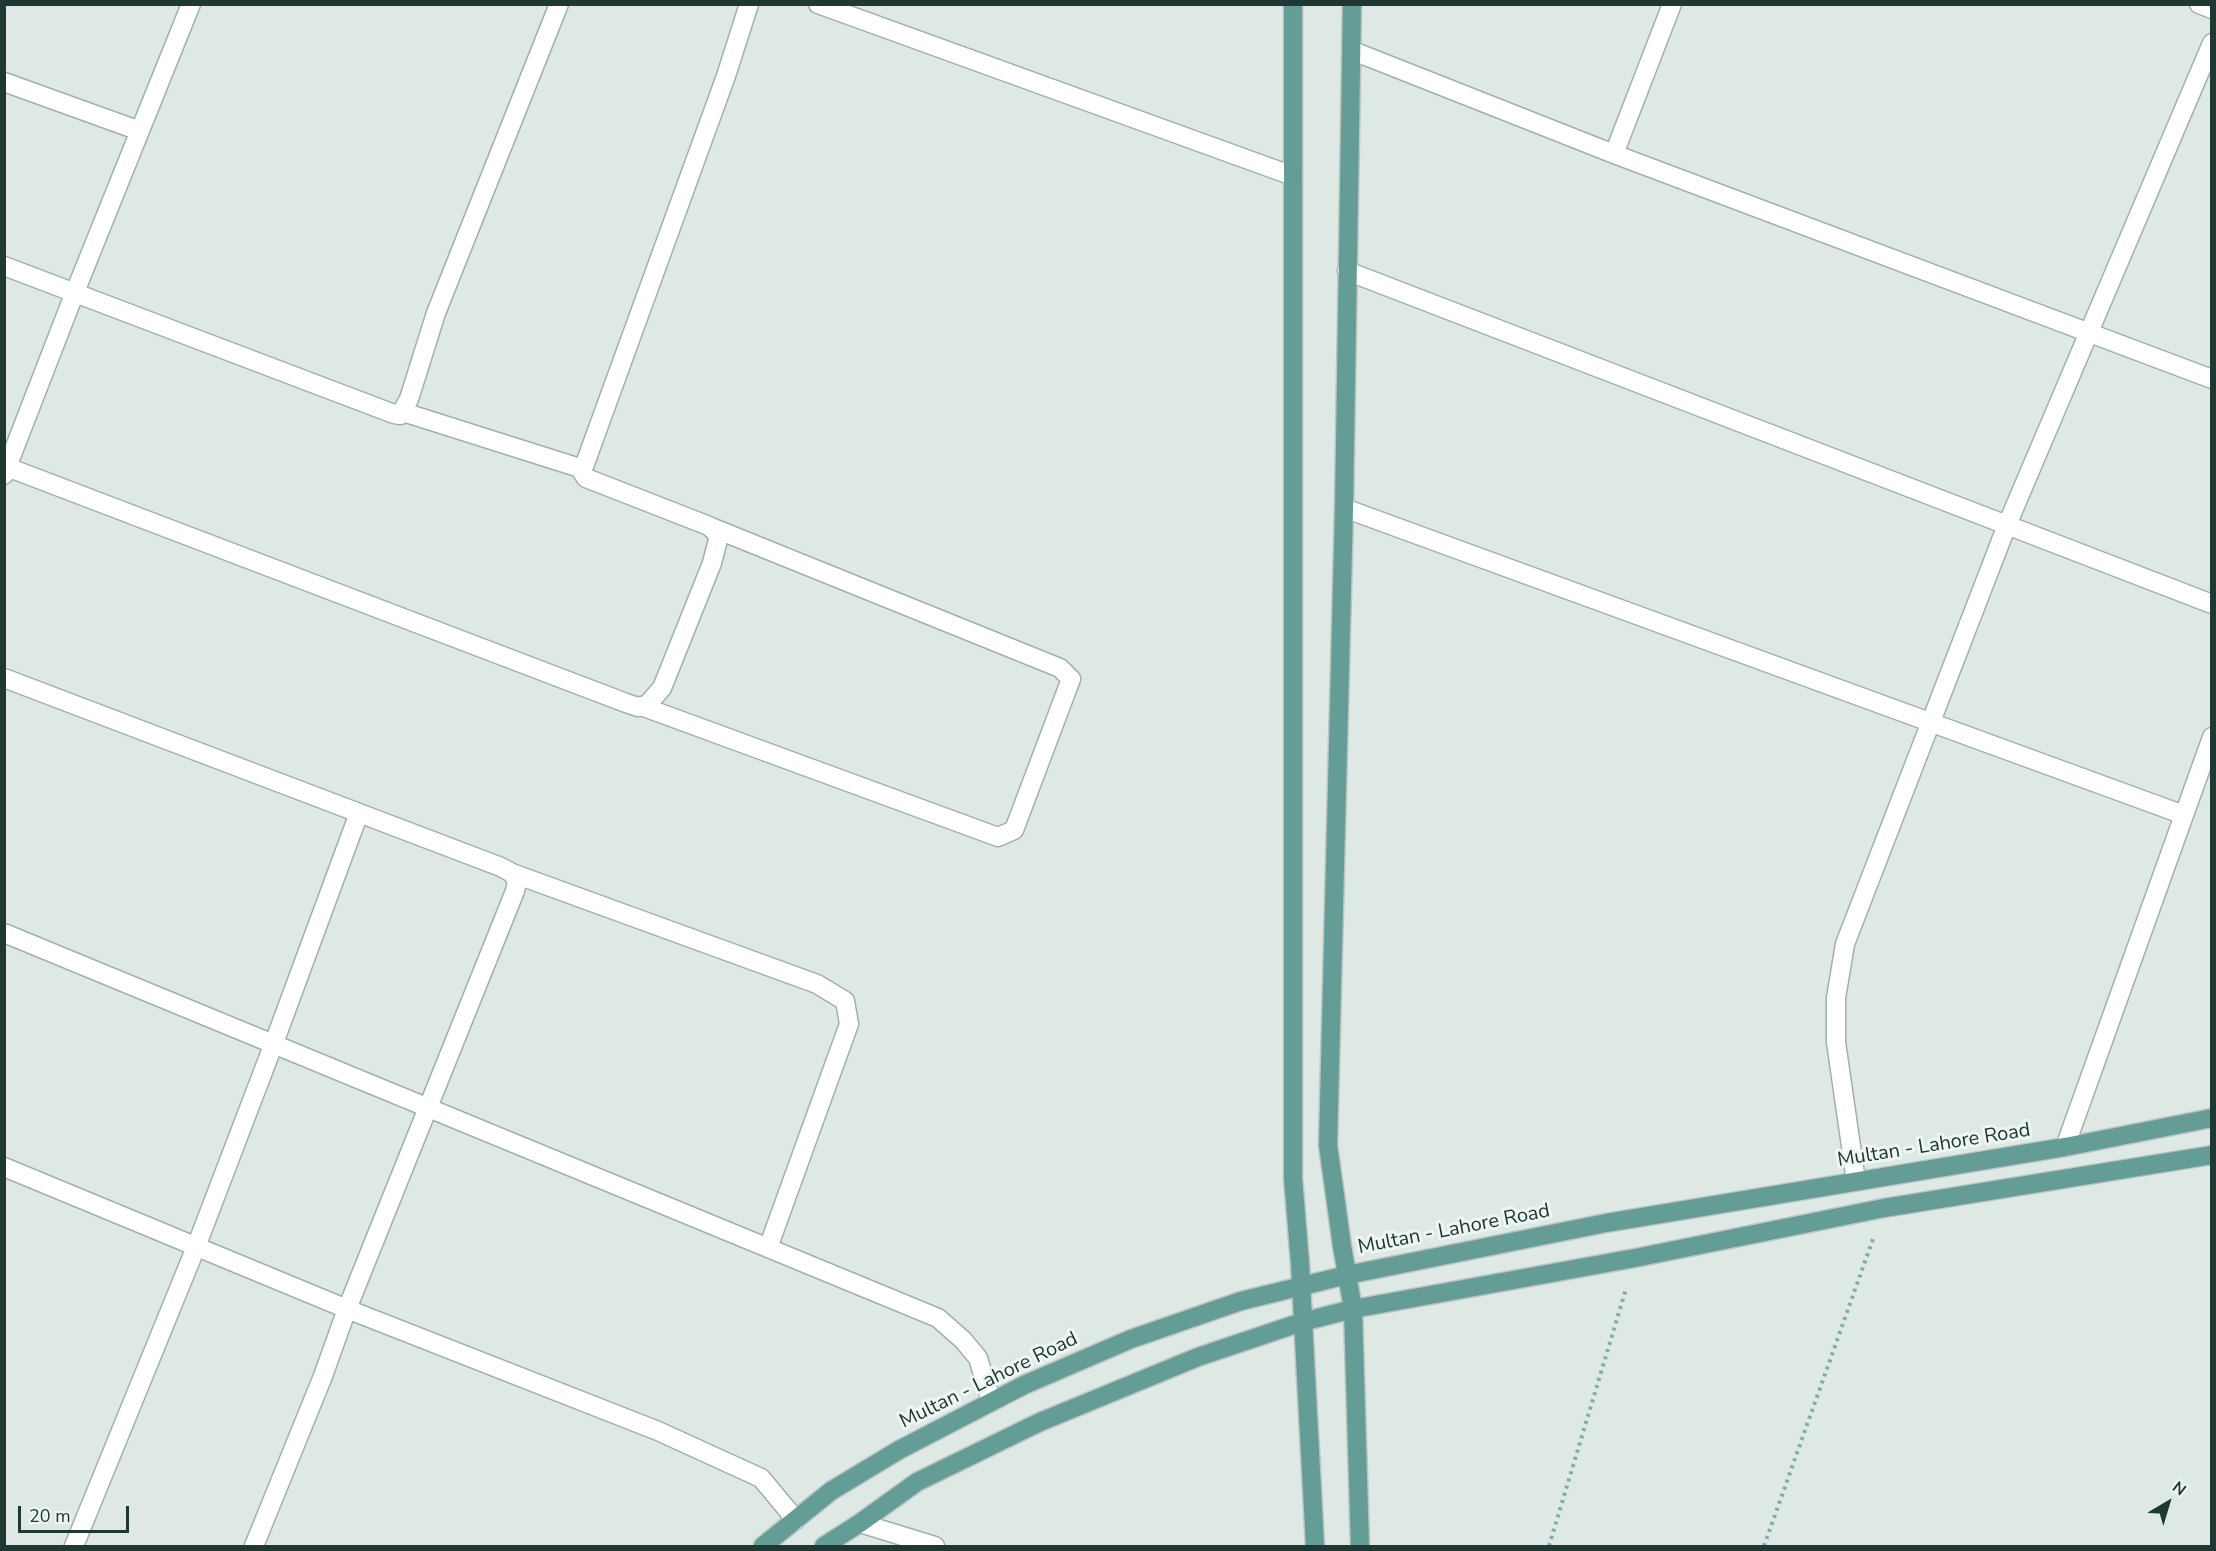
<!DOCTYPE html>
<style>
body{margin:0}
#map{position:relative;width:2216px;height:1551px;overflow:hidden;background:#dee9e5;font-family:"Nunito Sans",sans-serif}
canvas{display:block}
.frame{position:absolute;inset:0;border:6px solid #203834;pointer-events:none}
.north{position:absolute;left:2138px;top:1473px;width:60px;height:60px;-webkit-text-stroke:4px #eef6f3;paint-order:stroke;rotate:38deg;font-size:16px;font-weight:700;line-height:24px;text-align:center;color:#203834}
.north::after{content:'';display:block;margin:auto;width:21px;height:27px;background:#203834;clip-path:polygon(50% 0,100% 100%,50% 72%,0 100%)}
.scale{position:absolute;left:18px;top:1506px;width:111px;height:27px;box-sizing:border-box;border:3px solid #203834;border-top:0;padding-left:8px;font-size:18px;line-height:21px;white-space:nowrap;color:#203834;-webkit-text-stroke:4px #eef6f3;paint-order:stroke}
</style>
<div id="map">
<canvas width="2216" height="1551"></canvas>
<div class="frame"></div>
<div class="north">N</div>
<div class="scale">20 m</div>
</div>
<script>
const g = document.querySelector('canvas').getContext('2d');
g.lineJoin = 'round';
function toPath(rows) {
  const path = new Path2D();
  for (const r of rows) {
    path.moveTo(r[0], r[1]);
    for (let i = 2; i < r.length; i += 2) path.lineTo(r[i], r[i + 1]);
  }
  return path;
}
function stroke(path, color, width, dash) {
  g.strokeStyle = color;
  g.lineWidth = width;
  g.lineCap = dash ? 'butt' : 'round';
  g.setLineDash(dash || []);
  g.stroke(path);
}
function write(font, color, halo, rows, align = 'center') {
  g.font = font + ' "Nunito Sans",sans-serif';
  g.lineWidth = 6;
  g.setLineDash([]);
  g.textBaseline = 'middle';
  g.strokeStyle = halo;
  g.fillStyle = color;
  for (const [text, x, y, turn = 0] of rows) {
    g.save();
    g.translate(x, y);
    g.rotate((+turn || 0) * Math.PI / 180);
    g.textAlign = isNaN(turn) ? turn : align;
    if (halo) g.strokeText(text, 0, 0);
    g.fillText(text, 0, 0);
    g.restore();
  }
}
const path = toPath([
 [1549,1546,1626,1289],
 [1764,1546,1873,1239]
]);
const minor = toPath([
 [818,4,1293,176],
 [2199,4,2212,9],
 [1353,51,1614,154,2212,379],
 [4,82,140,131],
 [1614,154,1672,4],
 [4,266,394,414,400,415,409,399,436,313,559,4],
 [1347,271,2212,604],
 [403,412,583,469],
 [7,467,626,703,638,707,647,705,662,688,712,563,719,536,709,526,586,478,582,472,726,76,749,4],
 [4,475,75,292,191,4],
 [1344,508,2184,815],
 [4,678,501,867,512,873,517,882,515,891,347,1309,323,1376,254,1546],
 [641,706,998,837,1014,830,1071,679,1060,668,711,527],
 [512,873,817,984,845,1001,849,1024,768,1248],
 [4,933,938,1318,963,1340,978,1358,991,1401],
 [2065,1147,2212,737],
 [4,1167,347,1309,658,1431,761,1478,796,1520],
 [1856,1181,1836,1042,1836,998,1845,944,2007,525,2212,43],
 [860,1523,935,1546],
 [74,1546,196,1247,274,1043,359,813]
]);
const major = toPath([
 [1293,4,1293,1178,1300,1263,1315,1546],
 [1352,4,1344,508,1328,1145,1342,1246,1353,1309,1360,1546],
 [763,1546,831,1491,899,1450,1024,1385,1131,1339,1241,1301,1347,1275,1606,1223,2065,1147,2212,1118],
 [824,1546,860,1523,917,1482,1040,1422,1198,1357,1302,1322,1353,1309,1635,1258,1884,1208,2212,1155]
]);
const streetNames = [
 ["Multan - Lahore Road",1934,1146,-9],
 ["Multan - Lahore Road",1454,1230,-11],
 ["Multan - Lahore Road",989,1381,-26]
];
stroke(minor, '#a1b0ac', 21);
stroke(major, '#bcc3c2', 21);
stroke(path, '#7faca4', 4, [3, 4.5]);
stroke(minor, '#fff', 18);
stroke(major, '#639d96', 18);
write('20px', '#203834', '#eef6f3', streetNames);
</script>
